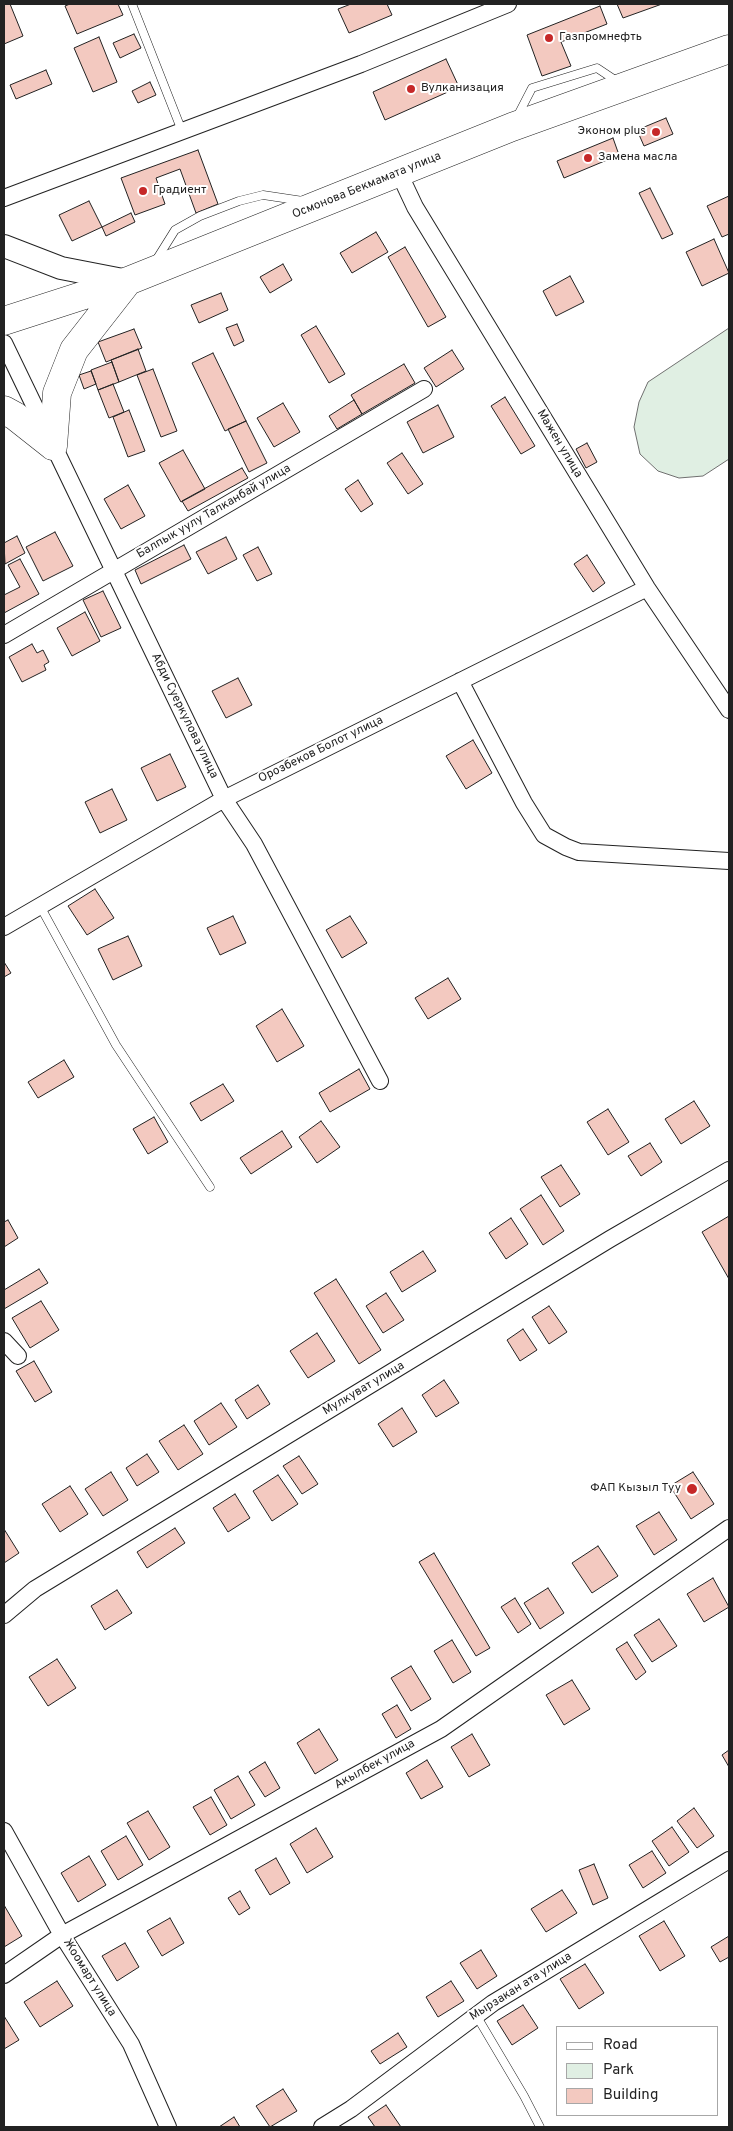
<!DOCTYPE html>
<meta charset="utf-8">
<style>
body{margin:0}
#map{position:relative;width:733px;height:2131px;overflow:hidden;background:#fff;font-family:Overpass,sans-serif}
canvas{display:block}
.frame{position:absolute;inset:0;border:5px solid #222;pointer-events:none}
.legend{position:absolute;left:556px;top:2026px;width:162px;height:90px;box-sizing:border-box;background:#fff;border:1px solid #a7a7a7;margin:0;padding:6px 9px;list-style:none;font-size:15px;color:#222}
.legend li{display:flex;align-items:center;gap:10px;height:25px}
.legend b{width:25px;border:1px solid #a7a7a7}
</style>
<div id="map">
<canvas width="733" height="2131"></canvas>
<div class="frame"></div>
<ul class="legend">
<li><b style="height:6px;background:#fff"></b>Road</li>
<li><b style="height:14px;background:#e0efe3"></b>Park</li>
<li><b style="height:14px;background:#f3c9c0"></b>Building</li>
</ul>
</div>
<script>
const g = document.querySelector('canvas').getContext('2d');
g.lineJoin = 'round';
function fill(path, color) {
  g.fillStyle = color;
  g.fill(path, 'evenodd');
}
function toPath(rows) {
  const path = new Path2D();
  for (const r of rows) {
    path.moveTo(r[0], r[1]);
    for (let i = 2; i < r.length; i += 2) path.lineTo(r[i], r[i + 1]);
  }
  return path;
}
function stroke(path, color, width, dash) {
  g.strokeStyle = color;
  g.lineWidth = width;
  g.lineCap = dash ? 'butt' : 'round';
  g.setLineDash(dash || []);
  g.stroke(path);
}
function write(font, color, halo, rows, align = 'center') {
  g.font = font + ' Overpass,sans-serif';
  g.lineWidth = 4;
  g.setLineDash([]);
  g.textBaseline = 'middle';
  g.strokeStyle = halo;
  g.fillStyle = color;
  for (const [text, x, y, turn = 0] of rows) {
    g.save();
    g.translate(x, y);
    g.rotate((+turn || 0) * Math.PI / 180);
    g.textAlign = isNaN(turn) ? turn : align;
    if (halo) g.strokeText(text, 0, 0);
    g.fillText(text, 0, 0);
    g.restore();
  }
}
const green = toPath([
 [729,328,729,459,703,476,679,478,658,471,640,454,634,427,639,402,648,382,729,328]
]);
const building = toPath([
 [4,4,10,4,23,36,4,44,4,4],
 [70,4,118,4,123,15,77,34,65,6,70,4],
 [351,4,387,4,392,15,349,33,338,9,351,4],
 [617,4,662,4,623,18,617,4],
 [600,6,607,24,561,42,571,66,542,76,527,35,600,6],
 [134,34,141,48,120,58,113,43,134,34],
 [99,37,117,82,93,92,74,48,99,37],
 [446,59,459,87,385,120,373,92,446,59],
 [46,70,52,84,16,99,10,85,46,70],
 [150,82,156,95,138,103,132,91,150,82],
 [666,118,673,134,644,146,637,130,666,118],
 [613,138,619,155,564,178,557,161,613,138],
 [198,150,218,204,196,213,180,169,156,178,165,204,135,215,121,178,198,150],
 [650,188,673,234,662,239,639,193,650,188],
 [729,196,729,234,722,237,707,206,729,196],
 [89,201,102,227,72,241,59,215,89,201],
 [131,213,135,222,106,236,102,227,131,213],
 [376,232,388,252,352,273,340,253,376,232],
 [714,239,729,273,702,286,686,252,714,239],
 [405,247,446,317,428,327,388,257,405,247],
 [283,264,292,280,270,293,260,277,283,264],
 [570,276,584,302,556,316,543,291,570,276],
 [221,293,228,310,199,323,191,305,221,293],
 [237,324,244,341,234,346,226,328,237,324],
 [316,326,345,374,329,383,301,335,316,326],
 [134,329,142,348,106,362,98,342,134,329],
 [138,349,146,371,119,382,111,360,138,349],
 [452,350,464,369,436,387,424,368,452,350],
 [213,353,246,421,225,431,192,363,213,353],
 [112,362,119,382,98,390,91,370,112,362],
 [404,364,415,383,362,414,351,395,404,364],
 [153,369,177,431,161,437,137,375,153,369],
 [91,371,96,384,84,389,79,375,91,371],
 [113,384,124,412,109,418,98,390,113,384],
 [505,397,535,446,521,454,491,406,505,397],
 [354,400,362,414,337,429,329,416,354,400],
 [283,403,300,432,274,447,257,418,283,403],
 [438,405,454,437,423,453,407,422,438,405],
 [129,410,145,451,128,457,113,417,129,410],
 [246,421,267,463,249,472,228,429,246,421],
 [587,443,597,462,586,468,576,449,587,443],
 [183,450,205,489,181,502,159,463,183,450],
 [402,453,423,484,408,494,387,463,402,453],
 [242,468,248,478,188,511,182,501,242,468],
 [358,480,373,504,361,512,345,489,358,480],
 [128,485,145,516,121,529,104,499,128,485],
 [55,532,73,566,43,581,26,547,55,532],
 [17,536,25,553,5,564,4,543,17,536],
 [226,537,237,559,208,574,196,552,226,537],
 [184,545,191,559,141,584,135,570,184,545],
 [258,547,272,574,257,581,243,555,258,547],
 [587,555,605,583,593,592,574,564,587,555],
 [20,559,39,594,4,613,4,595,20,587,8,565,20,559],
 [103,591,121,628,101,637,83,600,103,591],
 [85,612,100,641,72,656,57,628,85,612],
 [32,644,37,653,43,650,49,662,44,665,46,670,22,682,9,657,32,644],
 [238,678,252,705,226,718,212,691,238,678],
 [473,740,492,773,466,789,446,756,473,740],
 [170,754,186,787,157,801,141,768,170,754],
 [112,789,127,820,100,833,85,802,112,789],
 [95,889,114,918,87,935,68,906,95,889],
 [233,916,246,943,220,955,207,928,233,916],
 [350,916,367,943,342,958,326,930,350,916],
 [128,936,142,966,113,980,98,949,128,936],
 [4,962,11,973,4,977,4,962],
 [448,978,461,999,428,1019,415,998,448,978],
 [282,1009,304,1046,277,1062,256,1026,282,1009],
 [64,1060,74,1077,38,1098,28,1082,64,1060],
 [359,1069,370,1089,330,1112,319,1093,359,1069],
 [223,1084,234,1101,201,1121,190,1103,223,1084],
 [694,1101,710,1126,681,1144,665,1119,694,1101],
 [608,1109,629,1142,608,1155,587,1122,608,1109],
 [154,1117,168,1142,148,1154,133,1129,154,1117],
 [321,1121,340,1147,317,1163,299,1137,321,1121],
 [282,1131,292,1147,251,1174,240,1158,282,1131],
 [650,1143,662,1162,641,1176,628,1156,650,1143],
 [561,1165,580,1194,560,1207,541,1177,561,1165],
 [541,1195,564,1231,543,1245,520,1209,541,1195],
 [729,1216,729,1279,702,1232,729,1216],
 [511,1218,528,1244,506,1259,489,1233,511,1218],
 [8,1220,18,1238,4,1247,4,1222,8,1220],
 [423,1251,436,1271,402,1292,390,1272,423,1251],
 [39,1269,48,1283,4,1309,4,1290,39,1269],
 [336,1279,381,1350,359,1364,314,1293,336,1279],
 [386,1293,404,1320,383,1333,366,1306,386,1293],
 [41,1301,59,1330,30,1348,12,1318,41,1301],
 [549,1306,567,1332,549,1344,532,1317,549,1306],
 [523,1329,537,1350,520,1361,507,1340,523,1329],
 [317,1333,335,1361,308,1378,290,1351,317,1333],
 [34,1361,52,1392,35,1402,16,1371,34,1361],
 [444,1380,459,1403,436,1417,422,1395,444,1380],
 [258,1385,270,1404,247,1419,235,1400,258,1385],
 [221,1403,237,1427,209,1445,194,1421,221,1403],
 [402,1408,417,1432,393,1447,378,1424,402,1408],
 [184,1425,203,1454,178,1470,159,1441,184,1425],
 [147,1454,159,1472,137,1486,126,1468,147,1454],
 [299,1456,318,1484,302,1494,283,1466,299,1456],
 [111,1472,128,1500,103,1516,85,1489,111,1472],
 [693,1472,714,1504,691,1519,670,1486,693,1472],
 [278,1475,298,1504,272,1521,253,1491,278,1475],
 [70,1486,88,1514,60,1532,42,1504,70,1486],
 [235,1494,250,1518,228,1532,213,1508,235,1494],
 [659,1512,677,1540,654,1555,636,1526,659,1512],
 [175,1528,185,1543,147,1568,137,1552,175,1528],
 [4,1529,19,1553,4,1563,4,1529],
 [598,1546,618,1576,592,1593,572,1563,598,1546],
 [434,1553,490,1648,476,1656,419,1562,434,1553],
 [713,1578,729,1607,704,1622,687,1594,713,1578],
 [548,1588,564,1613,540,1629,524,1603,548,1588],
 [117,1590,132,1613,105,1630,91,1606,117,1590],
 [515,1598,531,1624,518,1633,501,1607,515,1598],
 [659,1619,677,1646,652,1662,634,1635,659,1619],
 [452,1640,471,1672,453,1683,434,1651,452,1640],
 [627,1642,646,1672,636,1680,616,1649,627,1642],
 [57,1659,76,1688,48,1706,29,1677,57,1659],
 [411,1666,431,1699,411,1711,391,1678,411,1666],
 [572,1680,590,1709,564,1725,546,1695,572,1680],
 [397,1705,411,1729,396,1738,382,1714,397,1705],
 [319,1729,338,1760,315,1774,297,1743,319,1729],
 [472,1734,490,1765,469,1777,451,1747,472,1734],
 [729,1750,729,1767,722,1755,729,1750],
 [427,1760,443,1787,421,1799,406,1773,427,1760],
 [265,1762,280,1788,265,1797,249,1772,265,1762],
 [238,1776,255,1805,231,1819,214,1790,238,1776],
 [211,1797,227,1825,210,1835,193,1807,211,1797],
 [694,1808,714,1836,697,1848,677,1821,694,1808],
 [148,1811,170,1847,149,1860,127,1823,148,1811],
 [672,1827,689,1852,669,1866,652,1841,672,1827],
 [316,1828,333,1857,307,1873,290,1844,316,1828],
 [126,1836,143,1865,118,1880,101,1851,126,1836],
 [652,1851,666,1873,643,1888,629,1865,652,1851],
 [89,1856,106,1885,78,1902,61,1873,89,1856],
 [276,1858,290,1883,270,1895,255,1870,276,1858],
 [594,1864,608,1898,593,1905,579,1870,594,1864],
 [562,1890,577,1913,546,1932,531,1909,562,1890],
 [240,1891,250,1908,239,1915,228,1898,240,1891],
 [4,1905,22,1936,4,1947,4,1905],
 [170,1918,184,1943,162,1956,147,1931,170,1918],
 [664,1921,685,1956,660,1971,639,1936,664,1921],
 [729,1936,729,1957,720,1962,711,1947,729,1936],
 [125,1943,139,1967,117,1981,102,1956,125,1943],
 [481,1950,497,1976,477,1989,460,1963,481,1950],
 [585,1964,604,1993,579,2009,560,1979,585,1964],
 [57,1981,73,2006,40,2027,24,2002,57,1981],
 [451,1981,464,2001,438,2017,426,1997,451,1981],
 [523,2005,538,2028,512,2045,497,2021,523,2005],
 [4,2016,19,2040,4,2049,4,2016],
 [398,2033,407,2047,380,2064,371,2051,398,2033],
 [283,2089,297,2111,270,2127,256,2106,283,2089],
 [386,2105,401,2127,375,2127,368,2117,386,2105],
 [234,2117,240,2127,219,2127,234,2117]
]);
const lane = toPath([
 [132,4,182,131],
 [517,117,532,88,597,68,618,82],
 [155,262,175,230,200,216,239,201,263,195,303,201],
 [40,906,116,1045,210,1187],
 [476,2015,524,2096,540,2127]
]);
const street = toPath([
 [399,173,415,207,647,588,729,710],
 [4,198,361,64,508,4],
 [4,343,224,799,254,844,380,1081],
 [4,635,424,389],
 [460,681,524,803,544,835,566,847,579,852,729,861],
 [4,927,224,799,647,588],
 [4,1341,18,1356],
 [4,1615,35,1589,610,1239,729,1170],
 [4,1831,62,1935,131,2044,168,2127],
 [4,1975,62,1935,441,1729,729,1528],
 [322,2127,351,2109,493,2003,729,1860]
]);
const secondary = toPath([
 [4,246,61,268,128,281]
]);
const highway = toPath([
 [4,321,128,281,512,127,729,49],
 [4,410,15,416,53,446],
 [53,446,57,393,74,350,128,281]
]);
const markers = [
 [549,38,5,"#c62828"],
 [411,89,5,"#c62828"],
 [656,132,5,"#c62828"],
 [588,158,5,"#c62828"],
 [143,191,5,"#c62828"],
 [692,1489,6,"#c62828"]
];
const poiNames = [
 ["Газпромнефть",559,38],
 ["Вулканизация",421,89],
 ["Эконом plus",646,132,"right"],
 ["Замена масла",598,158],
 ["Градиент",153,191],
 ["ФАП Кызыл Туу",681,1489,"right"]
];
const streetNames = [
 ["Осмонова Бекмамата улица",367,186,-22],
 ["Мажен улица",559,444,59],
 ["Балпык уулу Талканбай улица",214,512,-30],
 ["Абди Суеркулова улица",184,716,64],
 ["Орозбеков Болот улица",321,750,-26],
 ["Мулкуват улица",364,1389,-31],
 ["Акылбек улица",375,1765,-29],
 ["Жоомарт улица",89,1978,58],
 ["Мырзакан ата улица",521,1987,-32]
];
fill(green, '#e0efe3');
stroke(green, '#6f6f6f', 1);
fill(building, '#f3c9c0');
stroke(building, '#222', 1);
stroke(lane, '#222', 9);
stroke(street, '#222', 18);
stroke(secondary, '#222', 24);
stroke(highway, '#222', 29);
stroke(lane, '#fff', 8);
stroke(street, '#fff', 16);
stroke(secondary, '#fff', 22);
stroke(highway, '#fff', 28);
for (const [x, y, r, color] of markers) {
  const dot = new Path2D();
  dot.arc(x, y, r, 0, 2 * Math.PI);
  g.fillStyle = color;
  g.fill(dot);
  stroke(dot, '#fff', 2);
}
write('12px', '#222', '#fff', poiNames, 'left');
write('12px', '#222', '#fff', streetNames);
</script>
